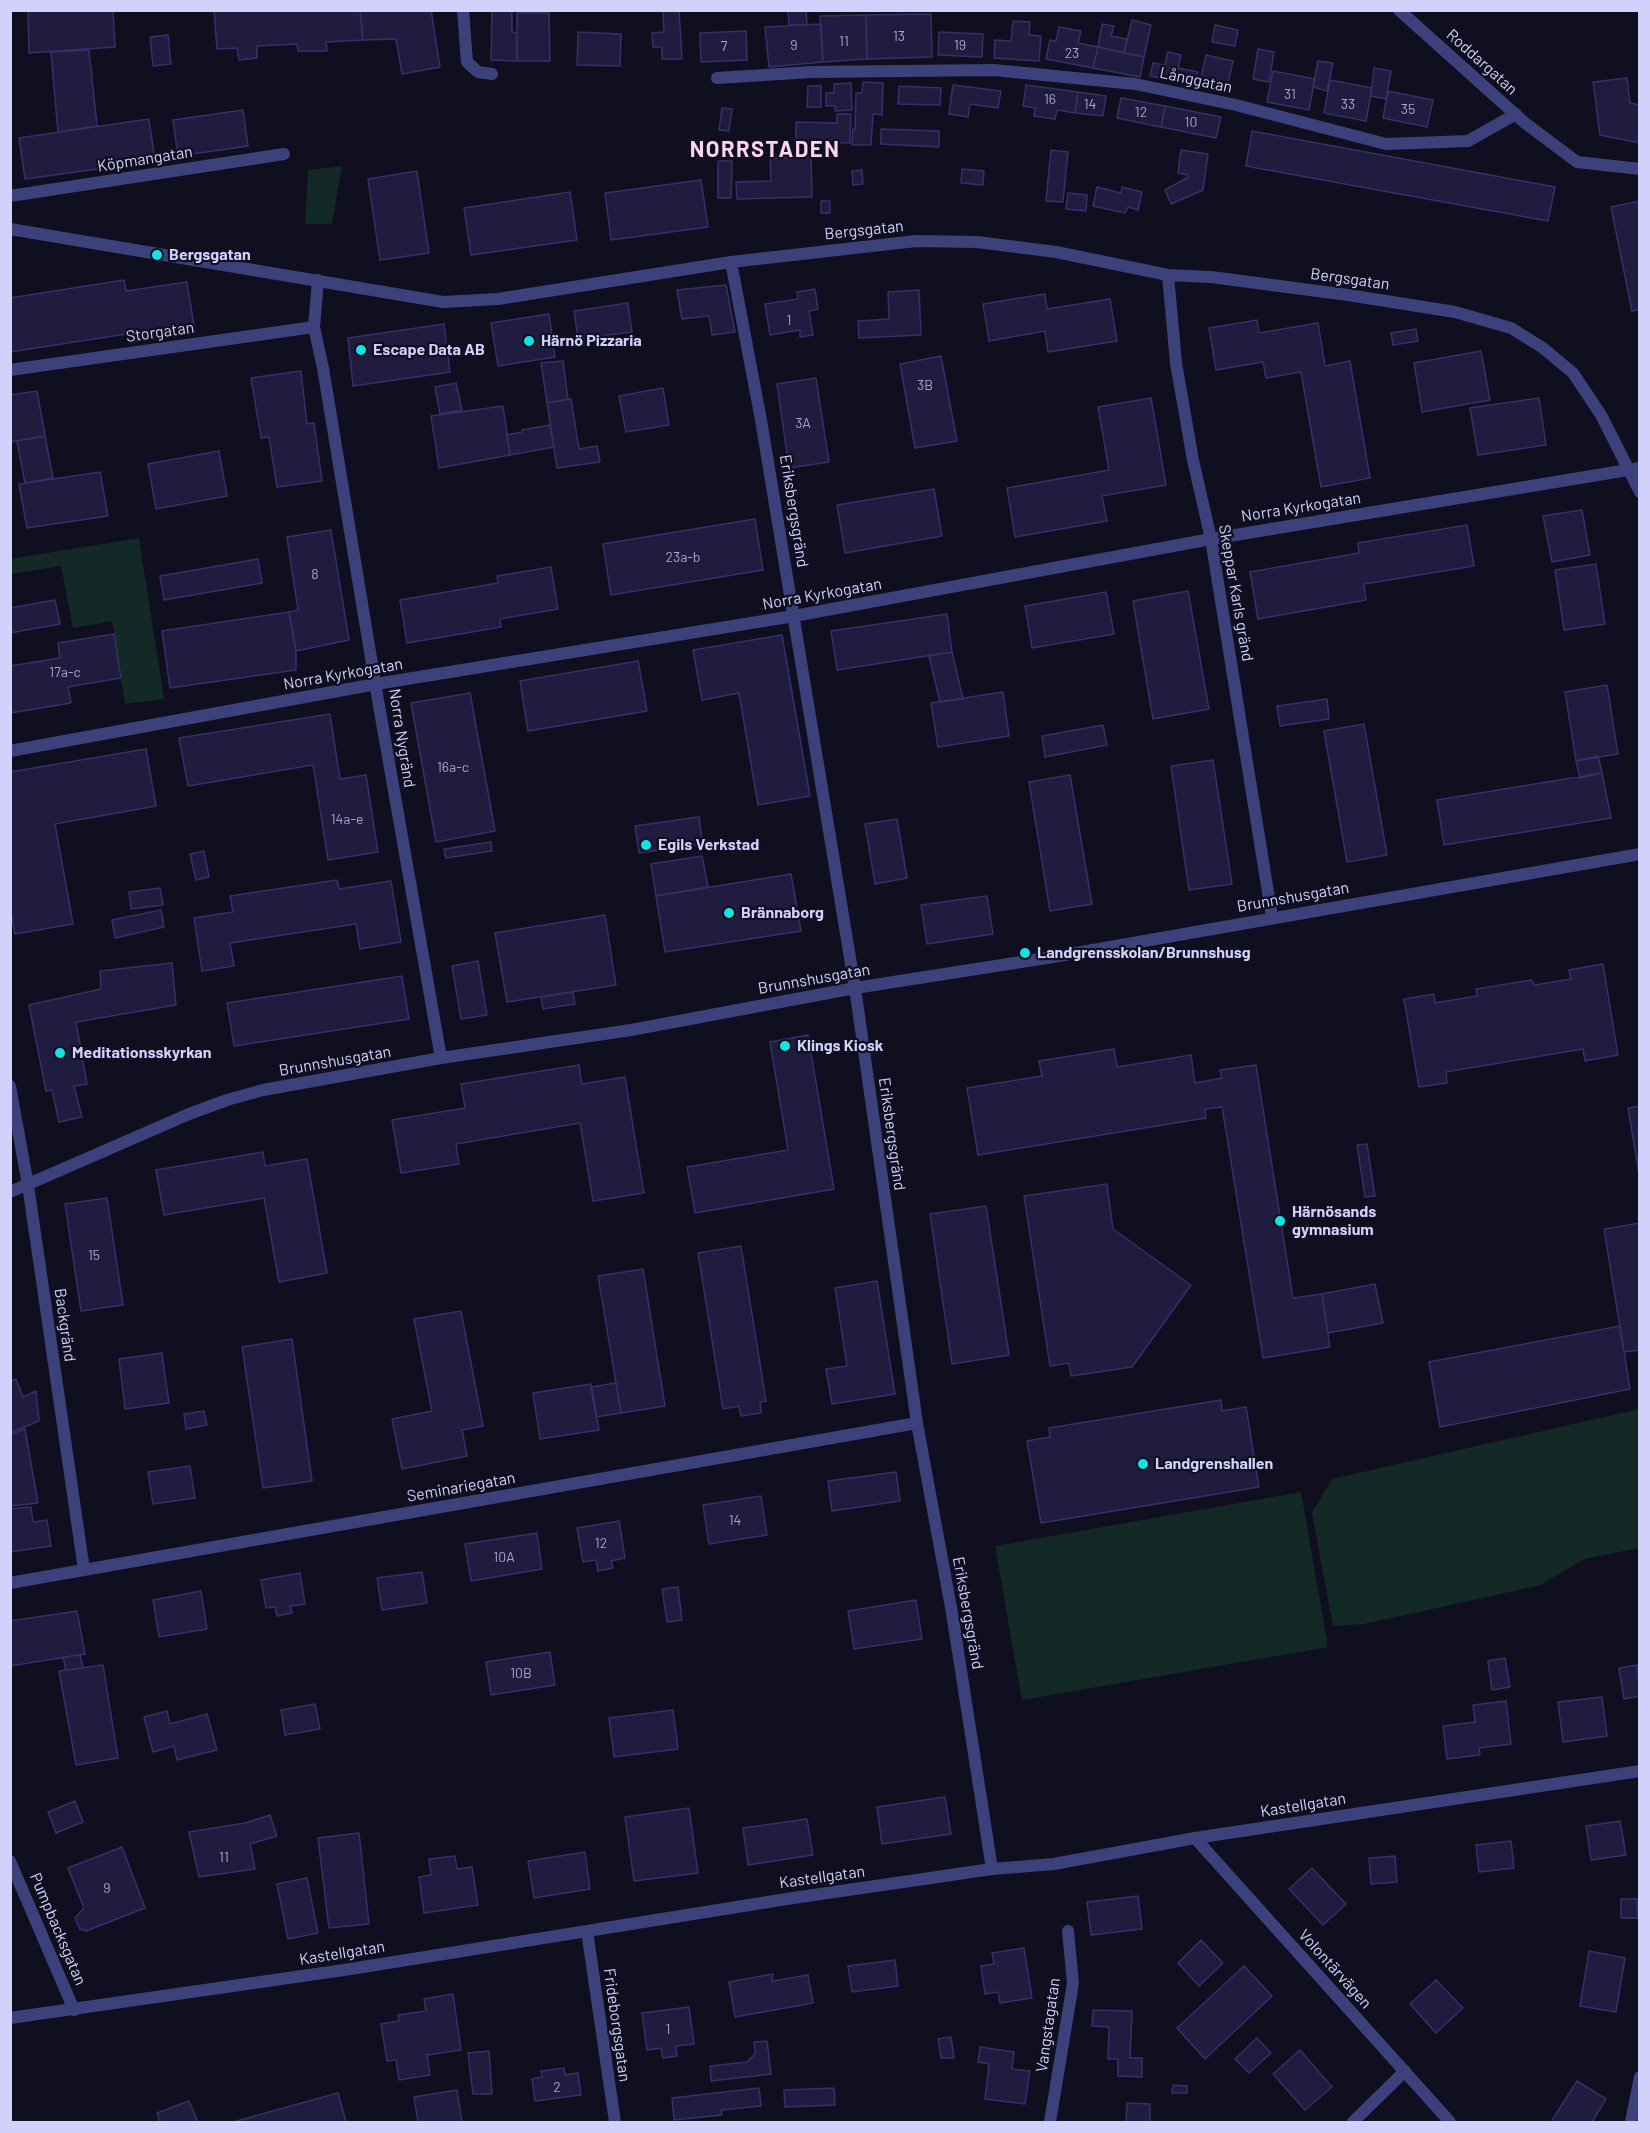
<!DOCTYPE html>
<meta charset="utf-8">
<style>
body{margin:0}
#map{position:relative;width:1650px;height:2133px;overflow:hidden;background:#100f20;font-family:Barlow,sans-serif}
canvas{display:block}
.frame{position:absolute;inset:0;border:12px solid #d2d1fb;pointer-events:none}
</style>
<div id="map">
<canvas width="1650" height="2133"></canvas>
<div class="frame"></div>
</div>
<script>
const g = document.querySelector('canvas').getContext('2d');
g.lineJoin = 'round';
function fill(path, color) {
  g.fillStyle = color;
  g.fill(path, 'evenodd');
}
function toPath(rows) {
  const path = new Path2D();
  for (const r of rows) {
    path.moveTo(r[0], r[1]);
    for (let i = 2; i < r.length; i += 2) path.lineTo(r[i], r[i + 1]);
  }
  return path;
}
function stroke(path, color, width, dash) {
  g.strokeStyle = color;
  g.lineWidth = width;
  g.lineCap = dash ? 'butt' : 'round';
  g.setLineDash(dash || []);
  g.stroke(path);
}
function write(font, color, halo, rows, align = 'center') {
  g.font = font + ' Barlow,sans-serif';
  g.lineWidth = 4.5;
  g.setLineDash([]);
  g.textBaseline = 'middle';
  g.strokeStyle = halo;
  g.fillStyle = color;
  for (const [text, x, y, turn = 0] of rows) {
    g.save();
    g.translate(x, y);
    g.rotate((+turn || 0) * Math.PI / 180);
    g.textAlign = isNaN(turn) ? turn : align;
    if (halo) g.strokeText(text, 0, 0);
    g.fillText(text, 0, 0);
    g.restore();
  }
}
const green = toPath([
 [342,166,332,224,305,224,308,170],
 [139,538,164,699,125,704,112,621,73,628,61,566,11,574,11,559],
 [1639,1409,1639,1548,1584,1559,1541,1585,1364,1624,1333,1626,1312,1513,1332,1479],
 [1301,1492,1328,1647,1022,1700,995,1546]
]);
const building = toPath([
 [28,10,113,10,115,47,29,53,28,10],
 [214,10,360,10,363,40,326,42,327,51,298,51,297,44,257,46,257,58,239,60,237,48,217,49,214,10],
 [360,10,431,10,440,67,402,74,396,39,363,40,360,10],
 [492,10,512,10,512,32,517,33,517,61,491,60,492,10],
 [663,10,679,10,682,59,662,59,662,47,653,47,652,33,664,32,663,10],
 [788,10,806,10,807,25,789,25,788,10],
 [517,13,549,13,550,61,517,61,517,13],
 [931,14,932,57,867,59,866,15,931,14],
 [866,15,867,59,823,62,820,16,866,15],
 [1132,20,1151,25,1144,57,1124,53,1132,20],
 [1013,21,1030,22,1029,35,1041,36,1039,61,994,58,995,40,1011,41,1013,21],
 [821,24,823,62,769,67,765,27,821,24],
 [1102,24,1114,26,1111,36,1127,39,1124,53,1098,47,1102,24],
 [1215,25,1238,30,1235,46,1212,42,1215,25],
 [1059,27,1081,31,1078,43,1098,47,1093,68,1046,59,1050,40,1056,41,1059,27],
 [746,31,747,60,701,62,700,33,746,31],
 [578,32,621,34,620,66,577,65,578,32],
 [939,32,983,34,982,57,938,55,939,32],
 [168,35,171,64,153,66,150,37,168,35],
 [1098,47,1144,57,1140,77,1093,68,1098,47],
 [1258,49,1274,52,1269,82,1253,79,1258,49],
 [89,50,97,126,58,132,51,52,89,50],
 [1168,52,1181,55,1178,68,1198,72,1195,85,1150,76,1153,63,1165,65,1168,52],
 [1206,55,1233,61,1226,93,1199,87,1206,55],
 [1318,61,1333,63,1327,91,1313,87,1318,61],
 [1374,68,1391,71,1386,99,1371,96,1374,68],
 [1273,71,1315,79,1309,110,1267,102,1273,71],
 [1627,78,1630,103,1640,105,1640,143,1600,135,1593,82,1627,78],
 [1330,80,1372,88,1366,121,1324,113,1330,80],
 [863,82,883,83,882,115,873,114,871,145,852,145,853,129,855,130,856,93,862,93,863,82],
 [851,83,852,110,835,111,835,106,826,106,826,93,834,93,834,84,851,83],
 [953,85,1001,91,998,108,970,104,968,117,949,114,953,85],
 [1026,85,1078,92,1075,113,1057,110,1055,119,1034,116,1035,108,1023,106,1026,85],
 [808,86,821,86,821,107,807,107,808,86],
 [899,86,941,88,940,105,898,104,899,86],
 [1388,91,1433,100,1427,127,1383,118,1388,91],
 [1078,92,1106,96,1103,116,1075,113,1078,92],
 [1121,98,1165,106,1161,127,1117,118,1121,98],
 [1165,106,1221,117,1216,138,1161,127,1165,106],
 [722,108,732,109,729,131,719,130,722,108],
 [243,110,248,146,178,156,173,120,243,110],
 [837,114,851,114,850,143,796,142,796,122,837,123,837,114],
 [149,119,155,161,25,179,19,138,149,119],
 [881,129,939,131,939,147,881,144,881,129],
 [1252,131,1555,187,1548,221,1246,166,1252,131],
 [1051,150,1068,152,1063,202,1046,201,1051,150],
 [1181,150,1208,154,1203,190,1171,204,1165,190,1187,178,1188,175,1178,173,1181,150],
 [811,157,812,197,737,199,736,182,771,181,770,158,811,157],
 [718,161,732,161,731,198,718,198,718,161],
 [962,169,984,171,983,185,961,183,962,169],
 [862,170,863,184,853,185,852,171,862,170],
 [417,171,429,253,380,260,368,179,417,171],
 [701,180,708,227,611,240,605,193,701,180],
 [1097,187,1121,193,1122,187,1142,192,1138,210,1128,207,1125,213,1093,206,1097,187],
 [570,192,577,240,471,255,464,208,570,192],
 [1068,193,1087,195,1086,211,1066,209,1068,193],
 [821,201,830,201,830,213,821,213,821,201],
 [1640,201,1640,309,1632,311,1611,207,1640,201],
 [124,280,126,291,187,282,195,332,134,342,133,333,10,352,10,298,124,280],
 [726,285,735,332,712,335,709,316,682,319,677,290,726,285],
 [815,289,818,309,809,311,813,335,800,337,800,330,770,335,765,304,798,299,797,292,815,289],
 [919,290,921,335,859,338,858,321,889,319,888,292,919,290],
 [1045,294,1047,309,1110,299,1117,341,1048,352,1045,331,989,341,983,304,1045,294],
 [628,303,632,332,578,339,574,311,628,303],
 [549,314,555,357,498,366,491,323,549,314],
 [1257,320,1259,333,1318,323,1325,366,1350,361,1370,478,1321,487,1301,372,1266,378,1263,362,1216,370,1209,328,1257,320],
 [444,324,450,372,353,386,348,338,444,324],
 [1416,329,1418,341,1393,345,1391,333,1416,329],
 [1481,351,1490,400,1422,412,1414,363,1481,351],
 [941,356,957,441,915,448,900,364,941,356],
 [563,361,568,399,547,403,541,363,563,361],
 [301,371,307,424,314,423,322,481,277,487,269,437,261,438,251,378,301,371],
 [816,378,829,462,789,468,777,384,816,378],
 [456,383,462,410,440,414,435,387,456,383],
 [663,388,669,425,626,432,619,396,663,388],
 [37,391,45,436,10,442,10,395,37,391],
 [1151,398,1166,485,1102,496,1107,521,1015,537,1007,488,1109,470,1098,407,1151,398],
 [1539,398,1546,445,1478,455,1470,408,1539,398],
 [571,399,579,449,597,446,600,462,557,468,547,403,571,399],
 [503,406,510,455,439,468,431,416,503,406],
 [550,425,554,447,510,455,507,435,522,432,522,430,550,425],
 [45,436,53,478,25,483,17,441,45,436],
 [219,451,227,496,156,509,148,464,219,451],
 [100,472,108,516,27,528,19,484,100,472],
 [934,489,942,536,845,553,837,505,934,489],
 [1582,510,1590,555,1552,562,1543,516,1582,510],
 [755,519,763,570,611,595,603,544,755,519],
 [1467,525,1474,566,1364,584,1366,600,1258,619,1250,572,1359,553,1358,543,1467,525],
 [331,530,349,640,296,651,289,612,298,610,287,537,331,530],
 [258,559,262,583,164,600,160,576,258,559],
 [1596,564,1605,624,1564,630,1555,570,1596,564],
 [551,567,558,609,500,619,501,627,407,643,400,600,498,583,497,576,551,567],
 [1188,591,1209,709,1153,719,1133,601,1188,591],
 [1106,592,1114,634,1032,648,1025,606,1106,592],
 [55,600,60,624,10,633,10,608,55,600],
 [289,612,296,651,296,670,170,688,162,631,289,612],
 [947,614,952,652,837,670,831,631,947,614],
 [114,634,121,678,68,687,71,703,10,713,10,666,60,658,58,643,114,634],
 [782,635,810,796,758,805,739,693,702,700,693,650,782,635],
 [952,652,963,699,940,702,929,656,952,652],
 [638,661,647,711,528,731,520,681,638,661],
 [1607,685,1618,754,1576,761,1565,692,1607,685],
 [1003,692,1009,736,938,747,931,703,1003,692],
 [470,693,495,831,436,842,411,703,470,693],
 [1327,699,1329,719,1280,726,1277,706,1327,699],
 [330,714,340,779,366,775,378,852,328,860,313,765,188,786,179,738,330,714],
 [1364,724,1387,855,1347,862,1324,731,1364,724],
 [1103,725,1107,745,1045,757,1042,736,1103,725],
 [146,749,156,806,55,824,73,924,15,934,10,908,10,772,146,749],
 [1598,756,1602,773,1580,778,1576,761,1598,756],
 [1213,760,1232,884,1189,890,1171,766,1213,760],
 [1602,773,1611,818,1444,845,1437,800,1602,773],
 [1070,775,1092,904,1050,911,1029,782,1070,775],
 [699,817,703,844,639,853,635,826,699,817],
 [897,819,907,878,875,884,865,824,897,819],
 [491,842,492,851,446,858,444,849,491,842],
 [204,851,209,877,196,880,190,854,204,851],
 [702,856,708,887,656,896,651,864,702,856],
 [791,874,801,931,665,952,656,896,791,874],
 [337,880,339,889,391,881,401,942,360,949,356,924,230,943,234,966,202,971,194,918,233,912,230,896,337,880],
 [160,888,163,905,131,909,129,892,160,888],
 [987,896,993,934,927,944,921,905,987,896],
 [161,910,164,927,115,938,112,920,161,910],
 [605,915,616,985,507,1002,495,933,605,915],
 [478,961,487,1015,461,1019,452,966,478,961],
 [172,963,176,1005,76,1022,87,1084,74,1086,82,1117,59,1122,52,1090,46,1091,29,1005,101,989,100,971,172,963],
 [1603,964,1618,1055,1585,1061,1583,1049,1446,1072,1447,1083,1419,1087,1404,999,1434,994,1435,1003,1477,996,1476,989,1531,980,1535,985,1571,979,1569,970,1603,964],
 [402,976,409,1019,234,1046,227,1003,402,976],
 [573,992,575,1004,543,1009,541,997,573,992],
 [808,1035,834,1189,695,1213,687,1167,788,1150,770,1042,808,1035],
 [1114,1049,1117,1067,1191,1055,1195,1083,1222,1078,1220,1070,1256,1065,1293,1298,1322,1294,1330,1347,1263,1358,1222,1107,1205,1109,1206,1118,978,1155,967,1088,1042,1076,1039,1061,1114,1049],
 [579,1065,582,1084,625,1077,644,1193,593,1201,580,1123,456,1144,459,1164,401,1173,392,1120,465,1108,461,1084,579,1065],
 [1640,1106,1640,1180,1628,1108,1640,1106],
 [1367,1144,1375,1196,1365,1197,1357,1145,1367,1144],
 [263,1152,265,1166,307,1159,327,1273,279,1282,264,1198,164,1215,156,1170,263,1152],
 [1107,1184,1113,1229,1191,1285,1132,1367,1071,1376,1069,1363,1050,1366,1024,1196,1107,1184],
 [107,1198,123,1305,81,1311,65,1204,107,1198],
 [986,1206,1009,1355,952,1364,930,1214,986,1206],
 [1640,1223,1640,1350,1624,1352,1604,1229,1640,1223],
 [741,1246,766,1401,760,1402,761,1413,741,1416,739,1406,723,1409,698,1253,741,1246],
 [643,1269,665,1406,621,1413,598,1276,643,1269],
 [877,1281,895,1394,832,1404,826,1369,847,1366,835,1288,877,1281],
 [1375,1284,1383,1323,1328,1333,1322,1294,1375,1284],
 [461,1311,483,1426,462,1430,467,1456,402,1469,392,1419,432,1411,414,1319,461,1311],
 [1620,1326,1630,1389,1440,1427,1429,1362,1620,1326],
 [292,1339,312,1481,263,1488,242,1347,292,1339],
 [162,1353,169,1403,125,1409,119,1359,162,1353],
 [16,1379,23,1397,36,1391,39,1421,10,1433,10,1381,16,1379],
 [616,1383,621,1413,596,1417,591,1387,616,1383],
 [591,1384,599,1430,540,1439,533,1393,591,1384],
 [1221,1400,1222,1411,1246,1407,1259,1487,1041,1523,1027,1441,1050,1437,1049,1428,1221,1400],
 [204,1411,207,1425,186,1429,184,1414,204,1411],
 [25,1429,38,1503,10,1506,10,1435,25,1429],
 [190,1466,195,1498,153,1504,148,1472,190,1466],
 [896,1472,900,1501,832,1511,828,1481,896,1472],
 [761,1496,767,1535,709,1544,703,1505,761,1496],
 [31,1507,33,1522,47,1520,51,1546,10,1552,10,1509,31,1507],
 [619,1521,625,1558,611,1561,613,1568,598,1571,596,1560,583,1562,577,1528,619,1521],
 [537,1533,542,1569,471,1581,465,1544,537,1533],
 [422,1572,427,1603,382,1610,377,1578,422,1572],
 [300,1573,305,1604,290,1606,292,1613,277,1616,275,1607,266,1608,261,1580,300,1573],
 [678,1587,682,1620,667,1622,662,1589,678,1587],
 [201,1591,207,1629,159,1637,153,1600,201,1591],
 [916,1600,922,1639,854,1649,848,1611,916,1600],
 [77,1611,85,1654,10,1666,10,1621,77,1611],
 [550,1652,555,1685,491,1695,486,1662,550,1652],
 [80,1655,83,1668,66,1670,63,1657,80,1655],
 [1505,1658,1510,1687,1492,1690,1488,1661,1505,1658],
 [103,1665,118,1758,76,1765,59,1671,103,1665],
 [1637,1665,1640,1696,1624,1699,1619,1668,1637,1665],
 [1602,1697,1607,1736,1563,1742,1558,1702,1602,1697],
 [1506,1701,1511,1744,1479,1748,1480,1755,1447,1759,1443,1726,1475,1722,1473,1705,1506,1701],
 [315,1704,320,1729,285,1735,281,1710,315,1704],
 [673,1710,678,1749,614,1757,609,1718,673,1710],
 [167,1711,170,1724,207,1714,217,1750,177,1760,174,1746,153,1752,144,1717,167,1711],
 [945,1797,951,1834,882,1844,877,1807,945,1797],
 [75,1801,83,1822,56,1833,48,1812,75,1801],
 [689,1808,698,1873,634,1881,625,1817,689,1808],
 [270,1815,277,1836,250,1844,255,1869,199,1877,189,1832,245,1823,270,1815],
 [807,1819,813,1855,748,1865,743,1828,807,1819],
 [1620,1821,1626,1855,1591,1860,1586,1826,1620,1821],
 [359,1833,369,1924,329,1928,318,1838,359,1833],
 [1511,1841,1514,1868,1479,1872,1476,1845,1511,1841],
 [122,1847,145,1908,86,1931,80,1929,75,1918,84,1908,68,1868,122,1847],
 [585,1852,590,1889,534,1898,528,1861,585,1852],
 [455,1856,457,1869,472,1867,478,1905,424,1913,419,1877,431,1875,429,1859,455,1856],
 [1395,1856,1397,1882,1371,1884,1369,1858,1395,1856],
 [1312,1868,1346,1904,1323,1925,1289,1889,1312,1868],
 [307,1878,318,1933,288,1939,277,1884,307,1878],
 [1138,1896,1142,1929,1091,1935,1087,1902,1138,1896],
 [1621,1899,1637,1899,1638,1918,1621,1918,1621,1899],
 [1201,1940,1223,1963,1199,1986,1178,1963,1201,1940],
 [1024,1948,1032,1998,1000,2003,998,1992,985,1994,981,1966,994,1964,992,1953,1024,1948],
 [1589,1951,1625,1958,1616,2012,1580,2006,1589,1951],
 [895,1960,898,1986,852,1992,848,1966,895,1960],
 [1244,1966,1272,1996,1205,2059,1177,2028,1244,1966],
 [773,1974,772,1981,808,1975,813,2003,735,2017,729,1982,773,1974],
 [1436,1980,1463,2008,1436,2033,1410,2004,1436,1980],
 [453,1994,461,2050,427,2055,430,2075,399,2080,396,2060,387,2061,381,2024,399,2021,398,2015,426,2011,424,1999,453,1994],
 [689,2007,694,2044,676,2046,677,2056,663,2058,661,2048,647,2050,642,2013,689,2007],
 [1093,2010,1132,2011,1130,2058,1142,2058,1142,2077,1118,2076,1118,2059,1108,2059,1109,2027,1092,2026,1093,2010],
 [951,2037,954,2058,941,2058,938,2039,951,2037],
 [1257,2038,1271,2053,1249,2073,1235,2059,1257,2038],
 [767,2041,771,2074,711,2081,710,2066,747,2062,755,2054,754,2042,767,2041],
 [980,2047,1014,2052,1012,2069,1030,2071,1025,2104,985,2099,989,2064,978,2062,980,2047],
 [1300,2050,1332,2087,1305,2110,1273,2074,1300,2050],
 [489,2051,492,2094,473,2094,468,2053,489,2051],
 [564,2068,565,2075,578,2073,581,2095,535,2101,532,2079,542,2077,541,2071,564,2068],
 [1577,2081,1606,2099,1592,2122,1551,2122,1577,2081],
 [1173,2085,1187,2086,1187,2093,1172,2093,1173,2085],
 [759,2088,761,2106,721,2110,722,2115,674,2120,672,2098,759,2088],
 [834,2088,835,2105,785,2107,784,2090,834,2088],
 [457,2090,462,2122,418,2122,414,2097,457,2090],
 [338,2093,346,2122,233,2122,338,2093],
 [189,2101,198,2122,160,2122,157,2113,189,2101],
 [1127,2103,1150,2104,1150,2122,1126,2122,1127,2103]
]);
const street = toPath([
 [463,10,467,62,478,72,492,74],
 [1399,10,1525,123,1577,162,1640,169],
 [717,78,811,72,994,70,1135,84,1236,105,1386,144,1468,141,1516,114],
 [10,196,284,154],
 [10,229,443,302,498,299,731,262,916,241,977,242,1056,252,1168,275,1211,277,1348,295,1455,312,1511,328,1543,348,1573,373,1601,415,1640,492],
 [731,262,761,420,855,988,917,1423,952,1613,992,1869],
 [1168,275,1176,363,1193,460,1211,539,1272,917],
 [318,280,314,327,323,368,378,700,441,1058],
 [10,370,314,327],
 [10,751,376,684,794,616,1211,539,1640,468],
 [10,1086,28,1185,84,1570],
 [10,1192,189,1114,227,1100,263,1090,441,1058,631,1030,855,988,1053,957,1640,854],
 [10,1583,917,1423],
 [1195,1838,1450,2122],
 [10,1861,74,2010],
 [587,1931,615,2122],
 [10,2018,344,1970,793,1898,992,1869,1054,1864,1195,1838,1640,1771],
 [1050,2122,1073,1983,1068,1931],
 [1353,2122,1405,2071],
 [1631,2122,1640,2077]
]);
const markers = [
 [157,255,6,"#12e4e6"],
 [529,341,6,"#12e4e6"],
 [361,350,6,"#12e4e6"],
 [646,845,6,"#12e4e6"],
 [729,913,6,"#12e4e6"],
 [1025,953,6,"#12e4e6"],
 [785,1046,6,"#12e4e6"],
 [60,1053,6,"#12e4e6"],
 [1280,1221,6,"#12e4e6"],
 [1143,1464,6,"#12e4e6"]
];
const numberNames = [
 ["13",899,36],
 ["11",844,41],
 ["9",794,45],
 ["19",960,45],
 ["7",724,46],
 ["23",1072,53],
 ["31",1290,94],
 ["16",1050,99],
 ["14",1090,104],
 ["33",1348,104],
 ["35",1408,109],
 ["12",1141,112],
 ["10",1191,122],
 ["1",789,320],
 ["3B",925,385],
 ["3A",803,423],
 ["23a-b",683,557],
 ["8",315,574],
 ["17a-c",65,672],
 ["16a-c",453,767],
 ["14a-e",347,819],
 ["15",94,1255],
 ["14",735,1520],
 ["12",601,1543],
 ["10A",504,1557],
 ["10B",521,1673],
 ["11",224,1857],
 ["9",107,1888],
 ["1",668,2029],
 ["2",557,2087]
];
const streetNames = [
 ["Roddargatan",1482,62,42],
 ["Långgatan",1196,80,12],
 ["Köpmangatan",145,159,-9],
 ["Bergsgatan",864,230,-6],
 ["Bergsgatan",1350,279,8],
 ["Storgatan",160,332,-8],
 ["Norra Kyrkogatan",1301,507,-9],
 ["Eriksbergsgränd",794,511,81],
 ["Skeppar Karls gränd",1236,593,80],
 ["Norra Kyrkogatan",822,594,-10],
 ["Norra Kyrkogatan",343,674,-10],
 ["Norra Nygränd",402,738,81],
 ["Brunnshusgatan",1293,897,-10],
 ["Brunnshusgatan",814,979,-10],
 ["Brunnshusgatan",335,1061,-10],
 ["Eriksbergsgränd",892,1134,82],
 ["Backgränd",65,1325,82],
 ["Seminariegatan",461,1487,-10],
 ["Eriksbergsgränd",968,1613,80],
 ["Kastellgatan",1303,1805,-9],
 ["Kastellgatan",822,1877,-8],
 ["Pumpbacksgatan",58,1929,67],
 ["Kastellgatan",342,1953,-9],
 ["Volontärvägen",1335,1969,48],
 ["Frideborgsgatan",617,2025,82],
 ["Vangstagatan",1048,2025,-82]
];
const poiNames = [
 ["Bergsgatan",169,255],
 ["Härnö Pizzaria",541,341],
 ["Escape Data AB",373,350],
 ["Egils Verkstad",658,845],
 ["Brännaborg",741,913],
 ["Landgrensskolan/Brunnshusg",1037,953],
 ["Klings Kiosk",797,1046],
 ["Meditationsskyrkan",72,1053],
 ["Härnösands",1292,1212],
 ["gymnasium",1292,1230],
 ["Landgrenshallen",1155,1464]
];
const districtNames = [
 ["NORRSTADEN",765,150]
];
fill(green, '#122926');
fill(building, '#201c3f');
stroke(building, '#363069', 1.5);
stroke(street, '#3d417b', 12);
for (const [x, y, r, color] of markers) {
  const dot = new Path2D();
  dot.arc(x, y, r, 0, 2 * Math.PI);
  g.fillStyle = color;
  g.fill(dot);
  stroke(dot, '#100f20', 2);
}
write('14px', '#a6a4cc', null, numberNames);
write('16px', '#d2d1fb', '#100f20', streetNames);
write('bold 16px', '#d2d1fb', '#100f20', poiNames, 'left');
g.letterSpacing = '1.5px';
write('bold 22px', '#fcd3f0', '#100f20', districtNames);
g.letterSpacing = '0px';
</script>
